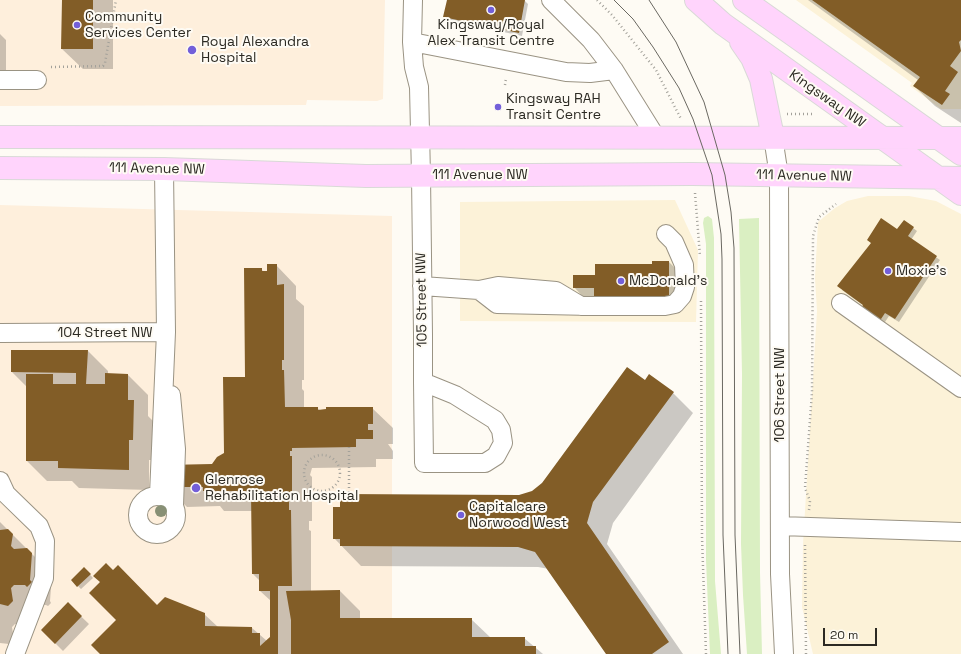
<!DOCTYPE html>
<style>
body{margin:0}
#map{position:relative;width:961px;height:654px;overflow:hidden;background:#fefbf4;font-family:"Space Grotesk",sans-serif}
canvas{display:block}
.scale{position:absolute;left:823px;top:628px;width:54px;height:18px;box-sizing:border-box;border:2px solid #2c2a23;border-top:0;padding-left:5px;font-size:12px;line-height:14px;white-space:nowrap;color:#2c2a23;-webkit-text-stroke:3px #fefbf4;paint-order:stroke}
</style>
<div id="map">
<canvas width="961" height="654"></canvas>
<div class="scale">20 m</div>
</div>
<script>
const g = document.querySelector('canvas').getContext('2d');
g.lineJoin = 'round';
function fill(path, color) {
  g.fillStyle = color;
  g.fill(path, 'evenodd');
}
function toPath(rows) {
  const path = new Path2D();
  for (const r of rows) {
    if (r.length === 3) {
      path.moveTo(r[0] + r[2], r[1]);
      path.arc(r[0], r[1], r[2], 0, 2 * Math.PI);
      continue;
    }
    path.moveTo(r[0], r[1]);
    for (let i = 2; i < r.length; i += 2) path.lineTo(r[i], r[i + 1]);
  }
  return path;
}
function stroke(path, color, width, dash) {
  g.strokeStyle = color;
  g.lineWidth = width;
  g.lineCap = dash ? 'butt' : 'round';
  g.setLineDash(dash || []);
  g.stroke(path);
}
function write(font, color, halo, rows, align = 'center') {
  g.font = font + ' "Space Grotesk",sans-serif';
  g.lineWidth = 4;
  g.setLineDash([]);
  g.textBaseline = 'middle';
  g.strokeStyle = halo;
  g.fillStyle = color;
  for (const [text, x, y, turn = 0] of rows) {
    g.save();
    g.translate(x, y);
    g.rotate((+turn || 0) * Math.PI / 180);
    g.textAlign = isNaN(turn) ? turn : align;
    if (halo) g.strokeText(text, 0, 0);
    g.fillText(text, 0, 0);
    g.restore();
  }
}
const built = toPath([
 [796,0,961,0,961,109,941,109,910,86,912,83],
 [868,196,909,196,936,201,961,214,961,654,813,654,802,607,803,544,817,311,815,278,818,222,835,208,847,201],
 [675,200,698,250,696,322,460,321,460,202]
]);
const medical = toPath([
 [0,0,385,0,383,99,377,101,307,100,306,105,0,106],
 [0,205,392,216,392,654,0,654]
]);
const green = toPath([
 [708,216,712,219,714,238,715,581,721,654,710,654,706,560,706,244,703,223,704,218],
 [759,218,760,572,762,654,747,654,743,595,741,544,742,374,739,219]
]);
const shadow = toPath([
 [63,0,113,0,113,69,83,69,62,49],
 [448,0,525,1,528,4,522,36,448,20,444,17],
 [808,0,961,0,961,123,935,106,914,86,918,80],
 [0,34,6,40,6,82,0,82],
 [904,221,917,231,911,240,940,260,899,322,889,316,881,328,864,306,842,290,897,231],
 [669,262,680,273,680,313,607,313,585,299,574,287,596,276],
 [276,265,296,286,296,299,304,306,304,380,302,380,302,389,304,391,304,408,317,408,320,410,372,408,393,428,393,444,388,444,393,451,393,459,376,459,376,467,312,468,310,475,312,477,312,521,309,521,309,530,311,531,311,591,340,591,360,611,360,619,471,619,491,638,524,638,543,654,102,654,118,620,113,571,157,606,204,614,218,627,252,628,267,641,271,638,271,601,260,591,260,581,253,574,253,511,224,511,220,506,187,507,167,487,213,465,225,454,246,378,261,269,264,272,268,271],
 [12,351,88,351,108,371,108,374,128,375,148,395,148,416,153,421,153,460,149,460,149,490,79,488,72,481,47,481,27,461,27,387,12,372],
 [645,382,673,393,693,413,613,523,607,544,683,654,607,654,549,569,538,567,361,566,334,538,533,492],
 [0,522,52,574,50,601,51,603,48,606,46,605,34,605,27,624,15,624,12,627,14,640,9,644,0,643],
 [84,568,93,578,81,589,72,580],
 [68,604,89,624,63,651,42,630]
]);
const building = toPath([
 [62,0,93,0,93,49,61,49],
 [447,0,525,0,519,33,443,17],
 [812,0,961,0,961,40,959,42,961,51,950,66,958,72,945,91,950,94,942,105,913,86,920,77],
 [881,218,897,229,904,220,914,227,908,236,937,256,895,319,885,313,877,325,858,312,863,305,837,286,871,243,867,240],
 [652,261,669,261,669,302,594,302,594,288,573,288,573,275,595,275,595,264,652,264],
 [267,264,277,264,277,285,284,284,284,360,282,360,282,370,284,370,285,407,318,407,318,410,326,409,326,407,373,407,373,424,368,424,368,430,373,430,373,439,356,439,356,447,292,448,292,451,290,451,290,456,292,456,292,501,289,501,289,510,291,510,292,586,278,586,278,654,100,654,91,645,116,620,89,593,100,582,93,576,106,563,113,570,118,565,157,605,165,597,205,613,205,626,252,627,252,633,260,633,260,646,270,637,270,591,259,591,259,574,252,574,251,491,203,491,203,487,166,487,166,465,212,464,217,457,224,453,223,377,245,377,244,268,262,268,262,271,267,271],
 [11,350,88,350,86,384,105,384,105,373,128,374,128,400,134,400,133,440,129,440,129,470,58,468,58,461,26,461,26,374,53,374,53,384,76,384,76,373,11,372],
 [627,367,645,380,649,374,674,392,593,502,587,523,669,642,652,654,606,654,535,552,518,547,340,546,340,539,333,539,333,507,340,507,340,494,519,495,532,491,542,483],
 [8,529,13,534,11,546,14,549,27,548,32,553,30,580,32,582,27,587,25,585,14,585,11,588,13,601,8,606,0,604,0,530],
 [84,567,91,574,77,587,71,580],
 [340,590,340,618,472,618,472,637,525,637,525,646,536,646,536,654,291,654,291,620,286,591],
 [68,602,82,616,55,644,41,630]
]);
const path = toPath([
 [597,0,612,15,656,70,681,119],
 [51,67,103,66,105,63,116,0],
 [505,85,506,78],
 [787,114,814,114],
 [695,193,700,256],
 [701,301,702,537,706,654],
 [349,447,349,495],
 [322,473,18],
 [809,510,810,501,805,488,812,392,813,236,819,217,836,204],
 [805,545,806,654]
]);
const minor = toPath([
 [413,0,412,42,414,67,419,87,421,176,423,335,423,382,424,463,485,463,496,456,503,443,501,430,495,420,455,395,423,382],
 [551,0,591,40,614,70,657,139],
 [412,42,566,72,590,73,614,70],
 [0,80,37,80],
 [773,137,779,176,780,574,784,654],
 [422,286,479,290,498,286,556,291,581,306],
 [479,290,497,304,592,306,665,306,675,304,682,296,685,287,684,265,674,242,666,234],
 [841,303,961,388],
 [0,333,166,332,164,169],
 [171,395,176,449,174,505],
 [0,481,6,494,39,526,45,541,44,578,15,654],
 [159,495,166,332],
 [157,515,19],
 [780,526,961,532]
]);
const major = toPath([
 [696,0,723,24,961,194],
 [744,0,961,154],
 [741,42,752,58,761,79,773,137],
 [0,137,961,138],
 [0,168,164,169,366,176,692,174,961,178]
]);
const tram = toPath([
 [614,0,633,19,653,47,679,88,693,119,712,175,721,234,722,259,723,535,728,654],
 [649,0,676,42,704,102,725,175,731,212,734,248,735,535,740,654]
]);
const trees = [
 [161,511]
];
const markers = [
 [491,10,4,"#735fd9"],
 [77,25,4,"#735fd9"],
 [192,50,5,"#735fd9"],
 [498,107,4,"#735fd9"],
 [888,271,4,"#735fd9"],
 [621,281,4,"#735fd9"],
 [196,488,5,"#735fd9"],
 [461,515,4,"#735fd9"]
];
const poiNames = [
 ["Community",85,17],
 ["Services Center",85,33],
 ["Kingsway/Royal",491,25,"center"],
 ["Alex Transit Centre",491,41,"center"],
 ["Royal Alexandra",201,42],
 ["Hospital",201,58],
 ["Kingsway RAH",506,99],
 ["Transit Centre",506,115],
 ["Moxie's",896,271],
 ["McDonald's",629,281],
 ["Glenrose",205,480],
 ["Rehabilitation Hospital",205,496],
 ["Capitalcare",469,507],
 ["Norwood West",469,523]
];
const streetNames = [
 ["Kingsway NW",827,99,35],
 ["111 Avenue NW",157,169,1],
 ["111 Avenue NW",480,175],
 ["111 Avenue NW",804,176,1],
 ["105 Street NW",422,300,-91],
 ["104 Street NW",105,333],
 ["106 Street NW",780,395,-90]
];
fill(built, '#fcf2d8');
fill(medical, '#feefdc');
fill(green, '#daefc2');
fill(shadow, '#0003');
fill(building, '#825d27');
stroke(minor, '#9a9383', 20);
stroke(major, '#d9d9d7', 24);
stroke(path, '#a3a19a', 2.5, [1, 3]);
stroke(minor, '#fff', 18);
stroke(major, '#ffd4fc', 22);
stroke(tram, '#6a6861', 1);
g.fillStyle = '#889075';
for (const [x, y] of trees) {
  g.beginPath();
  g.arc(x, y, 6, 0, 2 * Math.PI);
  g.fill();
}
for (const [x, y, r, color] of markers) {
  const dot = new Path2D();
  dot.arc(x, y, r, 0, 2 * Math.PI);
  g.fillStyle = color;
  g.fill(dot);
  stroke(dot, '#fefbf4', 1.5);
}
write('14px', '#2c2a23', '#fefbf4', poiNames, 'left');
write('14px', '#2c2a23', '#fefbf4', streetNames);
</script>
